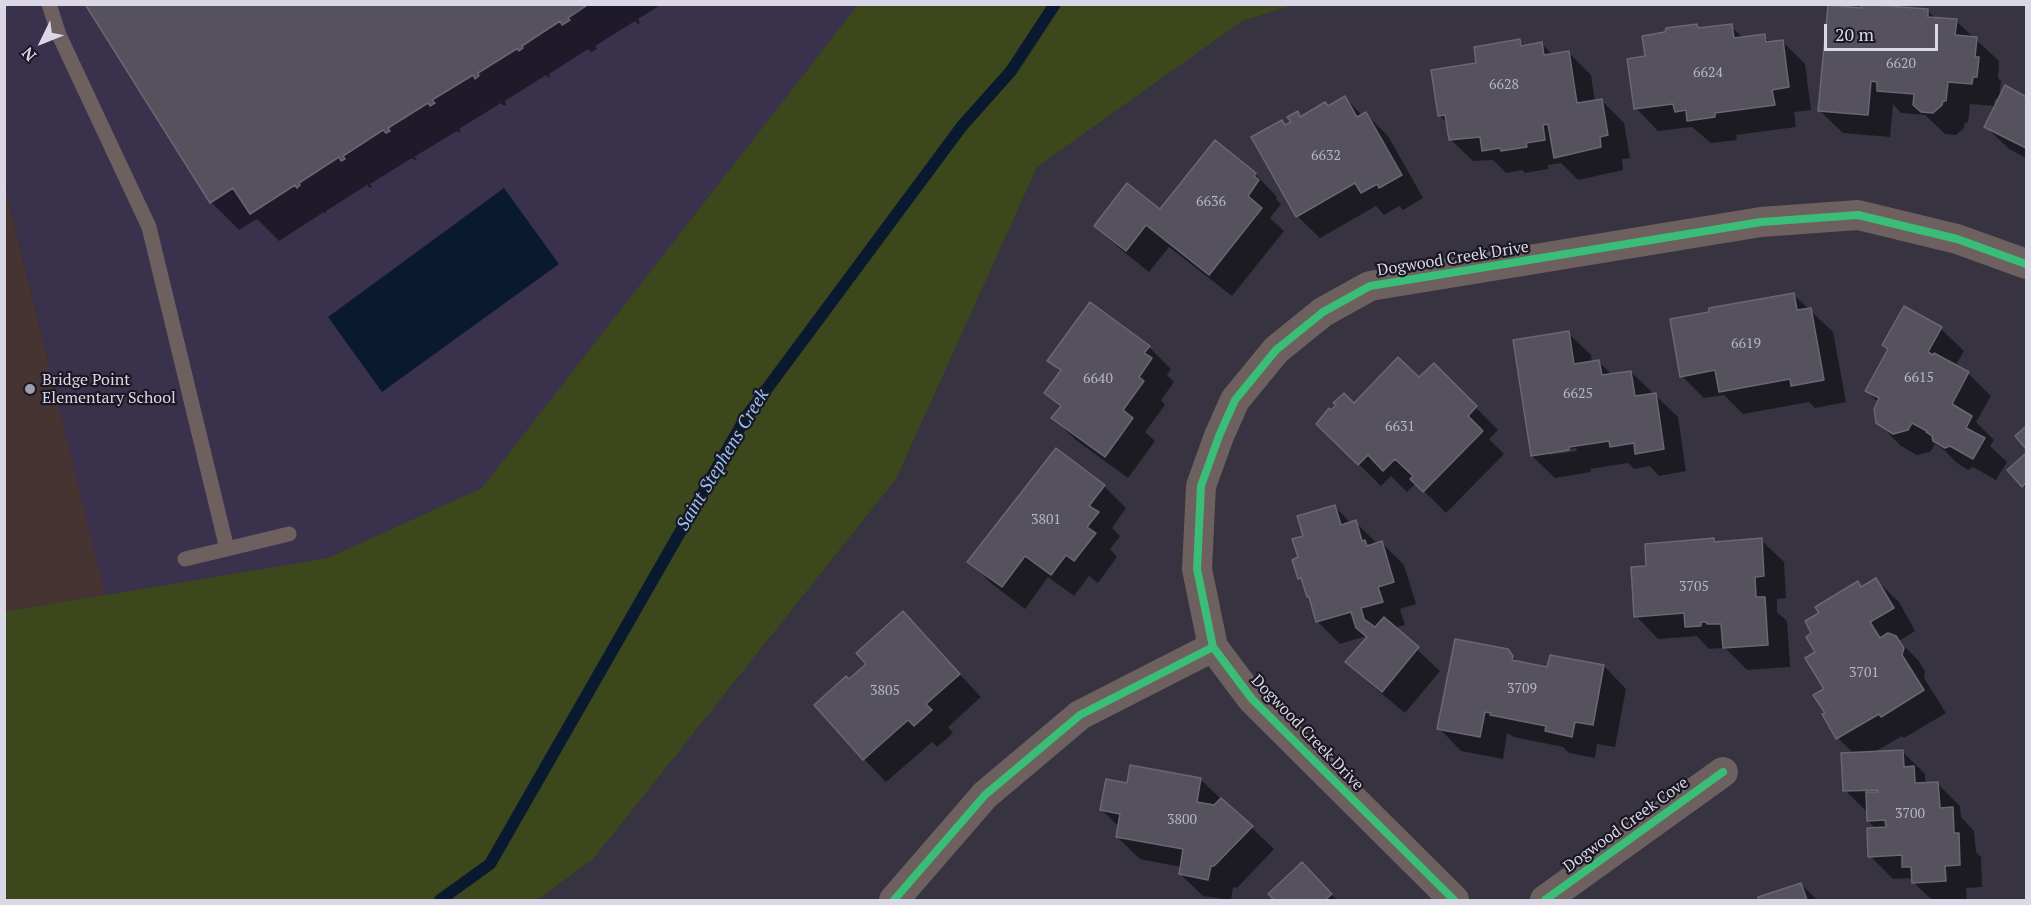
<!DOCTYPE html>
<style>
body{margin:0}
#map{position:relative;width:2031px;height:905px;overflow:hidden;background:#373340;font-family:"PT Serif",serif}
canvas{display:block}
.frame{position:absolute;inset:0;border:6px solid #dad7e6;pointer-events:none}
.north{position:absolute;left:12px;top:12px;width:60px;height:60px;-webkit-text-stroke:4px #1b1823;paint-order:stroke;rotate:227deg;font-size:16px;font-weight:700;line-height:24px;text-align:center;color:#dad7e6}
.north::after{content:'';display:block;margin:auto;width:21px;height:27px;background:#dad7e6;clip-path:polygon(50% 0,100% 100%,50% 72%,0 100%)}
.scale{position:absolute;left:1824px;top:24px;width:114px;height:27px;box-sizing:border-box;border:3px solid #dad7e6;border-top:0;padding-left:8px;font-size:18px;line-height:21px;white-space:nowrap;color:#dad7e6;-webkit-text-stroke:4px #1b1823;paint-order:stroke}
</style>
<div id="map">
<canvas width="2031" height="905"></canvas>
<div class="frame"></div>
<div class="north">N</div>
<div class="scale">20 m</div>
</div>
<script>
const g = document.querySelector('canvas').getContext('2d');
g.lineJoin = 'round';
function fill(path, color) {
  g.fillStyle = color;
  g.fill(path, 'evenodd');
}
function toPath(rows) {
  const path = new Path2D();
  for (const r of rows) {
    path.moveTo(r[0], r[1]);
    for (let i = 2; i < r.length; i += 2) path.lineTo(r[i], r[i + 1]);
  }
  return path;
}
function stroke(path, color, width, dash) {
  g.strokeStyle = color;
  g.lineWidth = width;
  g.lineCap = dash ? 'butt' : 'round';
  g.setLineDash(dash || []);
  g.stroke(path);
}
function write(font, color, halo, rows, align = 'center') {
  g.font = font + ' "PT Serif",serif';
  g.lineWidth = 4.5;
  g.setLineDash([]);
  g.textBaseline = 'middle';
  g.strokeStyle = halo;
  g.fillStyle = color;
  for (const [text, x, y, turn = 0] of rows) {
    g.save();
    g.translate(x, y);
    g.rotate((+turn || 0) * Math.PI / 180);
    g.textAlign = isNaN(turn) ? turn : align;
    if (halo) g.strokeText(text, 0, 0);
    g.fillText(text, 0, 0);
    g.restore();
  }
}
const built = toPath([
 [4,5,858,5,482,488,328,558,105,595,5,182]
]);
const education = toPath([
 [4,182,105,595,5,650,4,650]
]);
const green = toPath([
 [858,5,1293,5,1242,21,1037,167,896,479,593,859,537,900,5,900,5,612,328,558,482,488]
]);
const water = toPath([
 [504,188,559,264,382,392,328,317]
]);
const shadow = toPath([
 [86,4,662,4,638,19,640,23,638,24,635,21,595,46,597,49,591,52,588,49,549,74,550,77,549,78,546,75,505,101,506,105,504,106,501,103,459,129,461,132,459,133,457,131,414,157,417,159,415,160,412,158,370,184,372,187,370,188,367,185,326,211,326,215,324,212,279,241,257,219,239,230,211,202],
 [1928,11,1936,19,1956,21,1999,61,1998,78,2001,81,1999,99,1995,99,1994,106,1970,104,1968,123,1965,122,1964,128,1956,135,1945,134,1925,115,1901,113,1893,104,1890,137,1843,133,1820,111],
 [1696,25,1700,29,1731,26,1744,39,1764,36,1771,43,1783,42,1805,64,1811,110,1794,112,1796,127,1736,135,1737,140,1711,143,1692,127,1658,131,1636,108,1647,57],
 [1520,41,1526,47,1542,44,1553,55,1569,53,1591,75,1595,102,1602,101,1624,123,1630,158,1622,159,1623,170,1578,180,1561,163,1548,165,1548,169,1525,173,1522,170,1506,173,1493,160,1473,161,1450,139,1448,124,1440,116,1478,64],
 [2006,88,2026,98,2026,158,2009,149,1986,127],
 [1345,98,1362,115,1366,114,1388,136,1423,198,1403,210,1399,206,1384,215,1376,206,1320,238,1297,216,1286,126,1293,123,1297,113,1302,117,1328,108],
 [1255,174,1277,197,1276,199,1281,204,1270,218,1284,231,1232,296,1169,247,1149,272,1119,248,1096,226,1160,211],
 [1794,295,1833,332,1846,402,1815,408,1809,402,1743,414,1724,395,1704,398,1682,376],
 [1904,308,1941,329,1964,351,1955,366,1968,373,1991,396,1976,422,1994,440,1990,446,2007,462,1996,480,1973,467,1968,470,1957,463,1943,449,1935,444,1930,452,1917,455,1901,446,1878,423,1879,403,1866,390,1889,350,1884,345],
 [1568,333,1591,355,1592,363,1599,362,1612,375,1631,372,1678,417,1686,471,1659,476,1650,466,1634,469,1628,463,1590,469,1591,472,1555,478,1532,456],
 [1576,448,1577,451,1549,455,1549,452],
 [1149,347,1171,369,1167,375,1174,382,1161,400,1165,405,1145,432,1155,441,1128,478,1076,440,1053,418,1061,408,1046,393,1061,372,1049,361],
 [1434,365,1498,430,1489,439,1504,454,1446,513,1416,483,1407,492,1391,476,1381,486,1318,424,1354,405,1419,379],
 [2026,455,2026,489,2009,470],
 [1104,486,1126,508,1112,528,1120,536,1110,549,1117,557,1098,583,1089,576,1074,596,1048,577,1025,609,992,584,969,561],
 [1334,506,1351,523,1355,522,1378,544,1382,543,1404,565,1416,604,1400,609,1405,625,1394,628,1440,671,1405,713,1370,684,1347,662,1368,638,1366,636,1340,644,1318,622,1311,600,1308,597,1304,584,1299,578,1300,558,1305,537],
 [1713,540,1717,543,1761,540,1784,562,1786,598,1777,599,1777,612,1787,621,1790,667,1747,670,1722,645,1723,648,1709,649,1697,636,1658,639,1636,616,1648,567],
 [1876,580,1899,602,1915,631,1899,641,1918,660,1925,671,1924,678,1946,713,1904,738,1902,736,1873,753,1902,751,1925,774,1925,780,1929,784,1938,784,1960,806,1961,817,1974,831,1976,852,1981,857,1982,887,1966,888,1967,900,1932,900,1913,882,1913,878,1893,879,1870,856,1876,829,1868,821,1868,813,1845,790,1854,754,1838,738,1827,714,1826,689,1813,634,1821,613,1858,583,1862,588],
 [903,613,981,697,948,727,953,733,937,747,932,742,886,782,864,759,849,681,868,664],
 [1507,651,1519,663,1548,668,1604,666,1626,689,1615,747,1597,744,1595,758,1569,753,1563,747,1514,737,1507,733,1503,759,1461,751,1439,728],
 [1201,780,1274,849,1237,888,1233,887,1231,900,1203,896,1180,874,1181,867,1140,859,1117,837,1119,827,1102,810,1128,784],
 [1801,884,1817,900,1761,900,1760,898],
 [1324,887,1337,900,1276,900,1270,894]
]);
const stream = toPath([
 [440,900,490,864,746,417,962,126,1011,71,1055,4]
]);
const building = toPath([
 [85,4,589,4,568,18,570,20,562,25,560,21,522,46,523,48,519,51,518,48,478,73,479,76,475,79,473,75,432,100,435,103,430,106,428,103,388,128,390,131,386,133,383,130,343,156,345,159,341,161,339,157,299,183,300,185,297,188,295,185,250,214,233,188,210,203,85,4],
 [1861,4,1928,9,1928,17,1957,19,1955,35,1977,37,1975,57,1979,57,1977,77,1973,77,1972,84,1948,82,1946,101,1943,101,1942,105,1933,113,1921,112,1913,105,1914,94,1877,91,1877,82,1871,81,1868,115,1818,111,1828,5,1861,8,1861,4],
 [1697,24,1698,28,1732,24,1734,38,1765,34,1766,42,1783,40,1789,87,1772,90,1775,105,1715,113,1715,117,1687,121,1686,110,1675,112,1673,104,1634,109,1627,59,1645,56,1642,36,1665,32,1666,28,1697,24],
 [1520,39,1521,46,1542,42,1544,55,1569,51,1577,103,1602,99,1608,135,1600,137,1601,147,1554,158,1548,124,1543,125,1545,140,1526,143,1527,147,1501,151,1500,148,1482,151,1480,137,1449,140,1445,115,1438,116,1431,70,1476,63,1474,47,1520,39],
 [2005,85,2026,97,2026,148,1984,127,2005,85],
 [1345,96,1357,117,1366,112,1402,175,1379,188,1377,184,1361,193,1355,183,1296,217,1251,137,1282,120,1285,125,1291,122,1287,117,1298,111,1300,117,1325,102,1328,106,1345,96],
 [1215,140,1256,173,1254,176,1259,180,1248,196,1262,208,1209,275,1146,225,1126,251,1094,226,1127,183,1160,209,1215,140],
 [1794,293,1797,310,1811,308,1824,380,1791,386,1790,379,1719,392,1715,370,1680,377,1670,319,1709,312,1709,308,1794,293],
 [1090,302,1150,346,1144,353,1152,358,1139,377,1144,381,1123,410,1133,418,1105,457,1051,418,1061,406,1044,393,1061,370,1047,361,1090,302],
 [1904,306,1942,327,1928,352,1933,355,1934,353,1969,372,1952,404,1972,416,1966,428,1985,438,1973,459,1950,446,1945,448,1933,441,1932,436,1926,432,1927,431,1912,423,1908,430,1893,434,1876,423,1874,409,1879,398,1865,391,1888,349,1882,345,1904,306],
 [1569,331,1574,364,1599,360,1602,375,1631,371,1635,396,1656,393,1664,449,1635,454,1634,443,1610,447,1609,441,1569,447,1569,450,1531,456,1513,340,1569,331],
 [1398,357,1419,377,1434,363,1477,406,1468,416,1483,431,1423,492,1410,479,1413,476,1395,459,1383,471,1368,455,1358,465,1316,424,1329,408,1331,410,1336,405,1333,403,1344,393,1354,403,1398,357],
 [2026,426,2026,449,2015,436,2026,426],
 [1056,448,1105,485,1089,506,1099,512,1087,527,1096,533,1074,561,1066,555,1051,575,1025,556,1002,587,967,562,1056,448],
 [2026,453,2026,483,2022,487,2007,470,2026,453],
 [1335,505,1341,525,1356,520,1362,541,1365,540,1367,546,1382,541,1394,582,1378,587,1383,602,1361,608,1364,619,1375,627,1384,617,1419,647,1382,692,1345,662,1367,637,1356,628,1351,612,1316,622,1309,597,1307,597,1301,578,1298,579,1292,560,1298,557,1292,539,1303,536,1297,516,1335,505],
 [1714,538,1714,542,1762,538,1764,576,1755,577,1756,597,1765,597,1768,645,1723,648,1721,624,1707,624,1706,622,1701,622,1701,626,1685,627,1684,613,1634,617,1631,567,1646,566,1645,544,1714,538],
 [1876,578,1894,608,1870,622,1880,638,1888,633,1896,636,1904,648,1902,655,1924,690,1881,717,1879,714,1836,739,1822,714,1825,713,1813,695,1824,689,1805,658,1815,652,1806,637,1811,633,1805,621,1819,613,1815,607,1858,581,1861,587,1876,578],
 [903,611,960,674,926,704,932,710,914,726,908,720,863,760,814,705,846,676,849,679,866,664,856,653,903,611],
 [1455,639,1508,649,1513,656,1512,660,1547,667,1550,655,1604,665,1593,725,1575,722,1572,737,1545,731,1546,726,1490,715,1491,713,1485,712,1480,737,1437,729,1455,639],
 [1903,750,1904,767,1914,766,1915,783,1938,782,1940,808,1953,807,1954,833,1959,833,1960,865,1945,866,1946,881,1912,883,1911,867,1902,867,1902,855,1868,857,1867,828,1886,827,1885,820,1867,821,1866,792,1878,792,1878,790,1843,791,1841,753,1903,750],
 [1130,765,1201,778,1197,802,1214,805,1221,798,1253,826,1214,866,1211,866,1208,880,1179,874,1183,849,1116,837,1120,814,1100,810,1106,779,1127,783,1130,765],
 [1302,862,1332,894,1325,900,1274,900,1268,894,1302,862],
 [1801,883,1807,900,1759,900,1758,897,1801,883]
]);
const service = toPath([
 [49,4,59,35,149,227,227,549],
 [185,559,289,534]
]);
const minor = toPath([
 [894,900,985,795,1080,715,1213,647],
 [1454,900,1252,699,1213,647,1197,569,1201,486,1219,436,1235,400,1276,350,1323,312,1370,286,1761,222,1858,215,1957,239,2026,264],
 [1545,900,1723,772]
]);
const cycleway = toPath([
 [894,900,985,795,1080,715,1213,647],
 [1454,900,1252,699,1213,647,1197,569,1201,486,1219,436,1235,400,1276,350,1323,312,1370,286,1761,222,1858,215,1957,239,2026,264],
 [1545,900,1723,772]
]);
const markers = [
 [30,389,6,"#a19eac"]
];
const numberNames = [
 ["6620",1901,64],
 ["6624",1708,73],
 ["6628",1504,85],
 ["6632",1326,156],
 ["6636",1211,202],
 ["6619",1746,344],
 ["6615",1919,378],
 ["6640",1098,379],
 ["6625",1578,394],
 ["6631",1400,427],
 ["3801",1046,520],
 ["3705",1694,587],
 ["3701",1864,673],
 ["3709",1522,689],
 ["3805",885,691],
 ["3700",1910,814],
 ["3800",1182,820]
];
const streetNames = [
 ["Dogwood Creek Drive",1453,259,-9],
 ["Dogwood Creek Drive",1307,733,46],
 ["Dogwood Creek Cove",1626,825,-36]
];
const poiNames = [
 ["Bridge Point",42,380],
 ["Elementary School",42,398]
];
const waterNames = [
 ["Saint Stephens Creek",723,460,-59]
];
fill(built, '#3a324d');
fill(education, '#463432');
fill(green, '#3c481c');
fill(water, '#091a30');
fill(shadow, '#0007');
stroke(stream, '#091a30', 12);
fill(building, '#55525d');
stroke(building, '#6a6672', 1.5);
stroke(service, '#6d605f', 15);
stroke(minor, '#6d605f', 30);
stroke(cycleway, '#3abd76', 8);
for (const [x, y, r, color] of markers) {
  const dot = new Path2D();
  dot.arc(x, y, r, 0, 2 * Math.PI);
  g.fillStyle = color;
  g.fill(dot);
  stroke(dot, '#1b1823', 2);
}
write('14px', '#b9b6c4', null, numberNames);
write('16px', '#dad7e6', '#1b1823', streetNames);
write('16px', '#dad7e6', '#1b1823', poiNames, 'left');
write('italic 18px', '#94c5fb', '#1b1823', waterNames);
</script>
